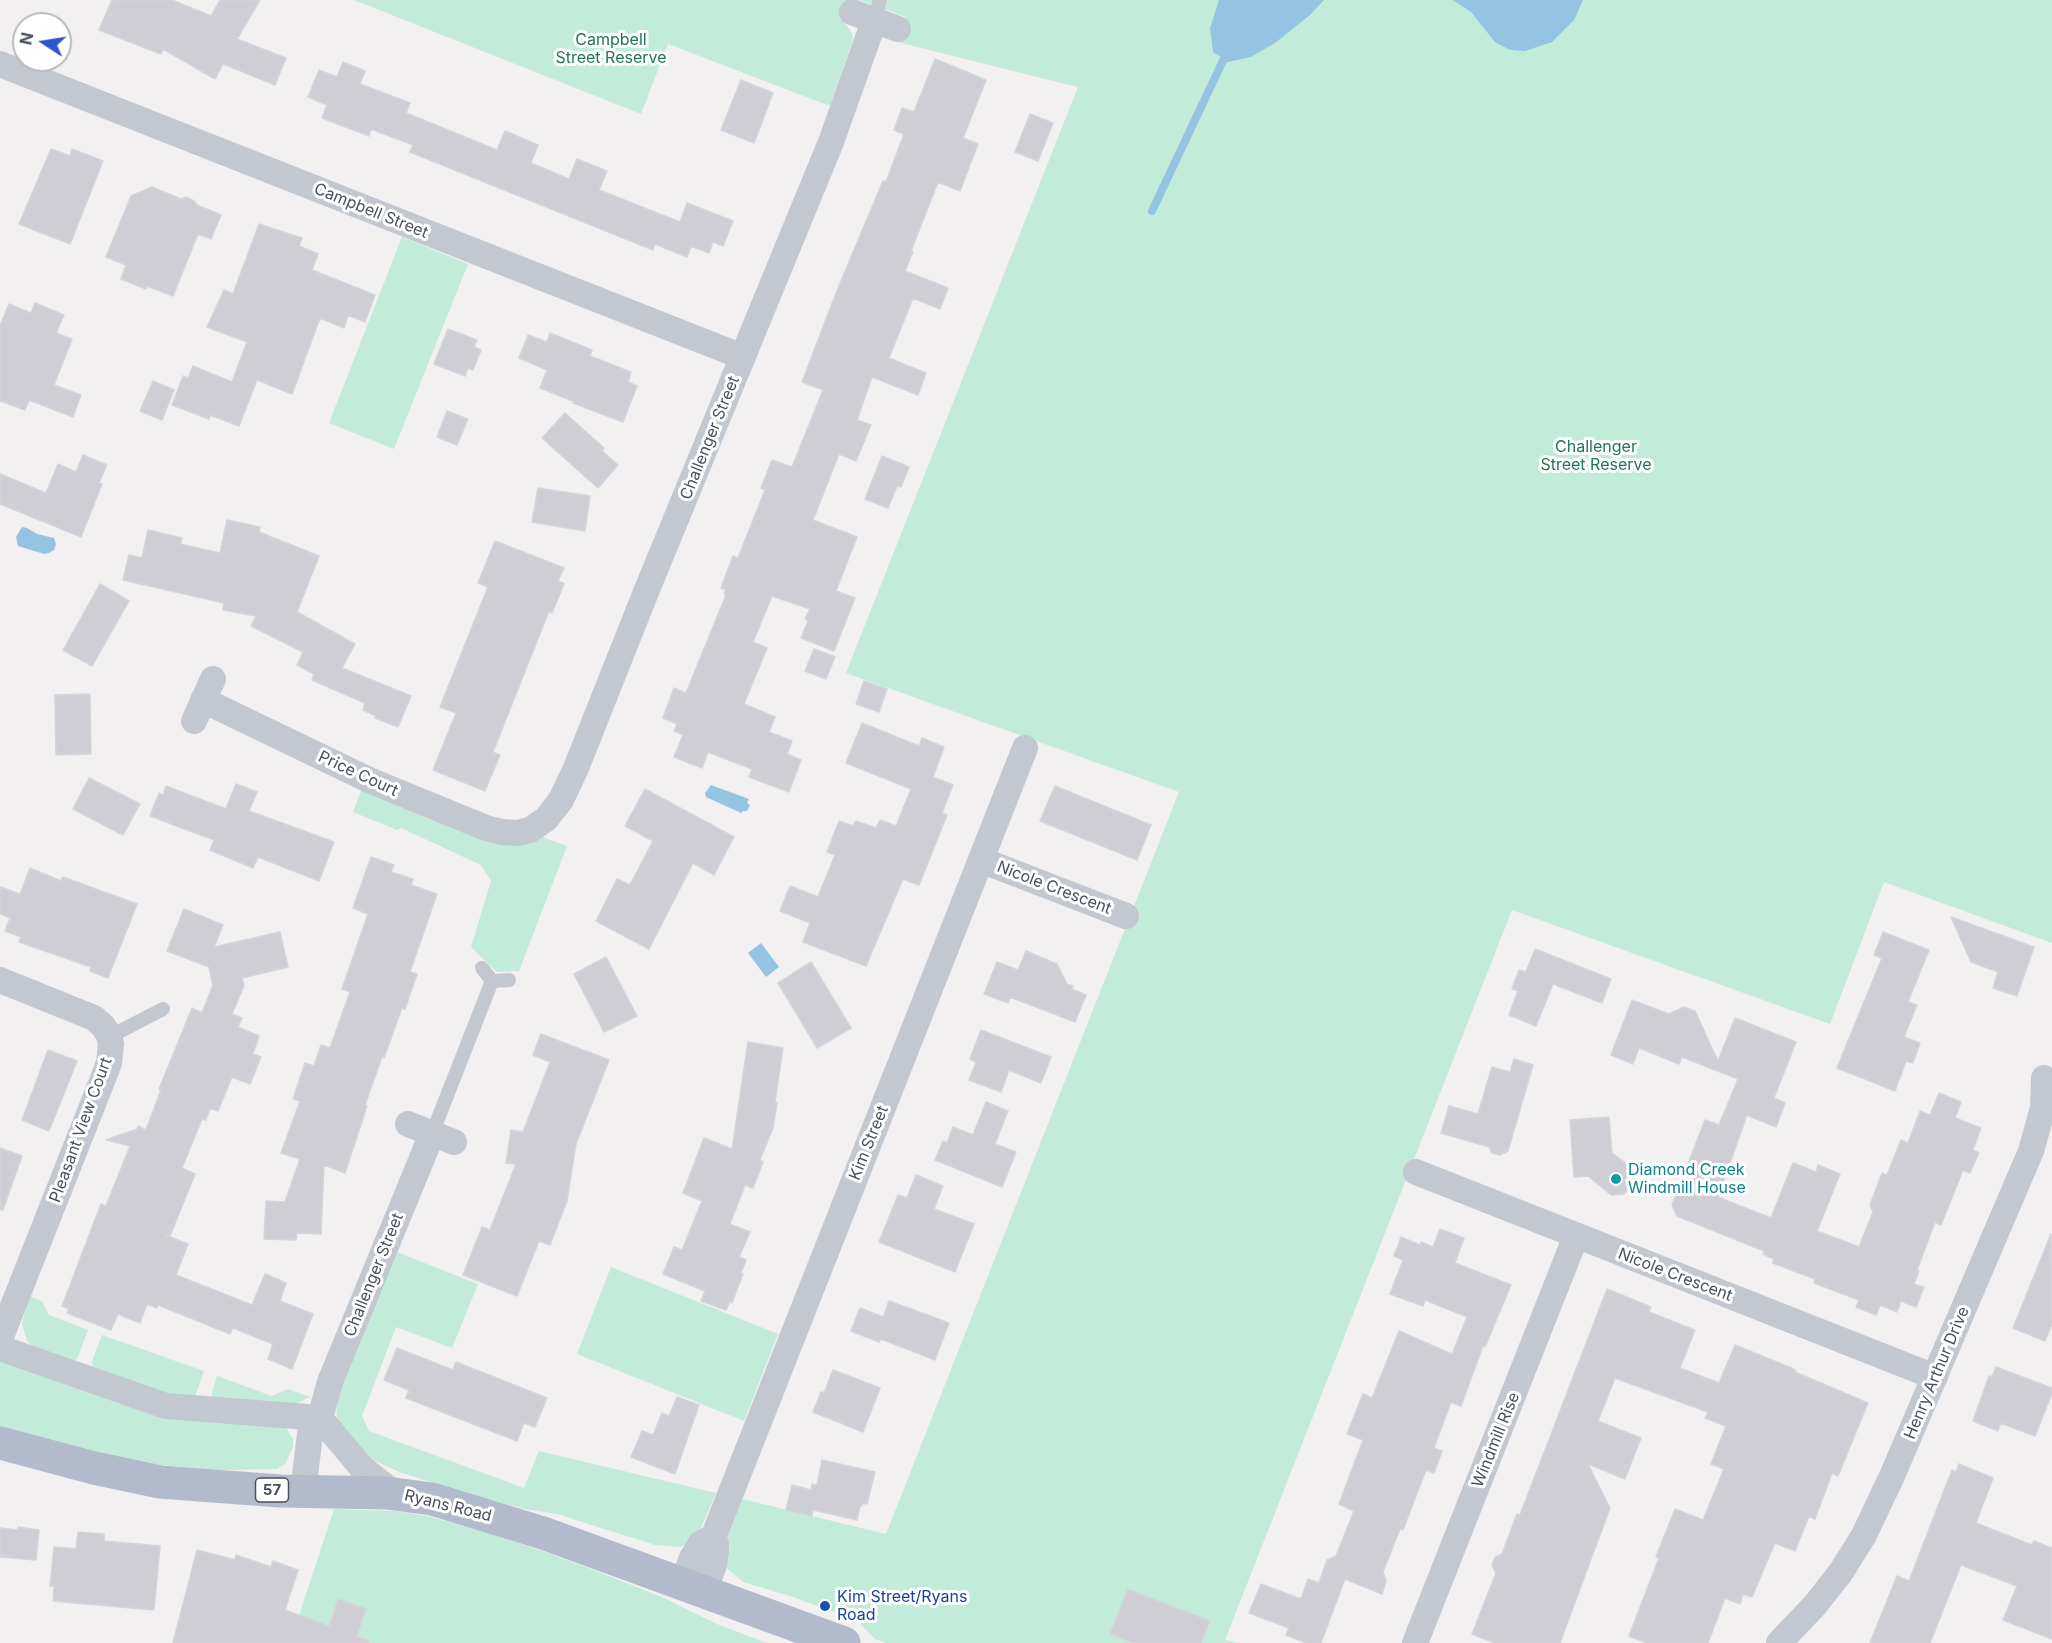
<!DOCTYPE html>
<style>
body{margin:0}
#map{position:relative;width:2052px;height:1643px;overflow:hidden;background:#f2f0f0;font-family:Inter,sans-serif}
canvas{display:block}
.north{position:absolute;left:12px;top:12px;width:60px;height:60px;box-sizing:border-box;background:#fff;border:2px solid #b7b9bd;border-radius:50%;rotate:282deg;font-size:16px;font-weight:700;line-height:24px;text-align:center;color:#4a505b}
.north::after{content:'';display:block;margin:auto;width:21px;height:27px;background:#2d55cf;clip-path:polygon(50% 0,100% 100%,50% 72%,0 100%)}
</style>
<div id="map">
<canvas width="2052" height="1643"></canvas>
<div class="north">N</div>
</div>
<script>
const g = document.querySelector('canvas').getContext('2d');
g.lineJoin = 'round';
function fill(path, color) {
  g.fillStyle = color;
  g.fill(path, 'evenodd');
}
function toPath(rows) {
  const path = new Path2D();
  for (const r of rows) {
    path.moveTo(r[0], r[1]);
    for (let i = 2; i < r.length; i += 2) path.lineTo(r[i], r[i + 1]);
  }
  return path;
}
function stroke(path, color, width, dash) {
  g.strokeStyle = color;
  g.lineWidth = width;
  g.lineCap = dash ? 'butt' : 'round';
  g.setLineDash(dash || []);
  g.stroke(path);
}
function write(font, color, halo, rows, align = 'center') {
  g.font = font + ' Inter,sans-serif';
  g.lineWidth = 6;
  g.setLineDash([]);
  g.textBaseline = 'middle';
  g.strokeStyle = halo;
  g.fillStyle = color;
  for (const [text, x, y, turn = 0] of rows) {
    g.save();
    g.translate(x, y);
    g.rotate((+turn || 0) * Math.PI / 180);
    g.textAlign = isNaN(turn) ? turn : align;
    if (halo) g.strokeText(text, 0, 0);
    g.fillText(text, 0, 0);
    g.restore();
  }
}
const green = toPath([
 [354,0,853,0,844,22,852,33,853,39,830,106,668,44,641,114],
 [859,0,2052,0,2052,943,1884,882,1830,1024,1512,910,1225,1640,1237,1643,886,1643,875,1639,858,1621,846,1616,790,1596,743,1582,728,1569,724,1560,726,1541,742,1499,886,1534,1179,792,846,673,1078,87,898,42,906,17],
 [402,237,468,264,394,449,329,423],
 [362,788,542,837,567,846,519,971,497,972,471,947,491,881,481,865,401,828,397,830,353,812],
 [394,1251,478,1284,452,1348,396,1327,362,1416,369,1431,524,1488,539,1451,716,1493,700,1530,688,1544,680,1547,655,1545,557,1514,525,1509,486,1499,402,1473,366,1457,341,1429,337,1417,336,1401],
 [611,1267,778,1334,744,1421,577,1354],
 [29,1296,42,1301,49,1315,88,1330,78,1357,72,1363,33,1347,27,1341,22,1324],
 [102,1335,204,1371,194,1400,182,1399,93,1370,92,1361],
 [0,1358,286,1428,293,1439,293,1448,285,1464,277,1469,219,1470,149,1464,0,1432],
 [217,1376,272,1396,288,1389,310,1397,291,1406,211,1397],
 [334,1509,396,1511,427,1516,486,1532,548,1553,599,1572,664,1598,717,1624,767,1643,290,1643]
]);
const water = toPath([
 [1219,0,1324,0,1310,15,1275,43,1251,57,1228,62,1213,52,1210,28],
 [1453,0,1583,0,1574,20,1552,42,1525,51,1510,50,1495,42,1471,12],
 [22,527,27,528,37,534,54,538,56,544,54,550,49,553,44,554,18,546,16,537],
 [711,785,749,799,747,803,750,805,747,811,743,811,741,813,706,797,705,793],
 [761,943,779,967,766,977,748,953]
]);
const stream = toPath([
 [1152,211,1228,50]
]);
const building = toPath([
 [112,0,172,0,211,16,220,0,260,0,237,39,286,58,275,85,223,64,215,79,163,49,161,54,99,30,112,0],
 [935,59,986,80,963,138,978,144,960,191,938,182,911,251,913,252,905,271,948,288,940,309,913,298,889,358,926,373,918,395,872,377,857,420,871,425,856,461,839,454,813,520,857,537,836,591,855,598,834,651,801,638,808,621,805,619,810,609,772,596,753,642,767,648,744,704,775,717,769,732,792,741,787,754,801,760,789,792,749,777,752,769,708,752,702,768,674,757,683,735,674,731,677,724,663,718,674,688,686,693,726,595,724,594,726,590,721,588,733,556,738,558,765,490,761,488,772,460,792,467,823,390,802,382,838,288,883,181,886,182,904,134,894,130,902,108,914,112,935,59],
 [343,62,365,71,360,84,410,103,406,113,497,150,505,131,538,145,531,163,569,179,577,159,607,171,599,190,680,222,687,203,733,221,723,246,713,242,709,253,691,246,687,257,655,244,653,250,410,152,413,145,371,129,369,136,322,118,327,105,308,97,319,70,337,77,343,62],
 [741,80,773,93,754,143,721,130,741,80],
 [1030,114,1053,123,1038,161,1015,152,1030,114],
 [51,149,70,156,72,149,103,161,70,244,19,224,51,149],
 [152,187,181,199,186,197,194,201,197,205,221,215,211,239,198,234,173,296,147,286,146,289,121,279,126,265,106,257,131,196,152,187],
 [259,224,302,238,299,246,318,254,312,270,375,295,365,322,348,315,344,328,320,318,292,394,257,380,239,426,210,415,209,419,172,405,183,376,188,378,193,366,232,382,247,342,207,327,224,290,233,294,259,224],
 [35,303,64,315,56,333,72,339,54,385,81,395,73,417,29,400,25,410,0,401,0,326,9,304,31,313,35,303],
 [448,329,477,340,474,347,481,350,473,370,468,368,465,376,434,364,448,329],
 [550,333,592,350,590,356,631,372,628,382,637,386,623,422,573,403,575,402,540,388,547,370,519,358,528,335,547,342,550,333],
 [153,381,174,390,162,420,140,411,153,381],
 [447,411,468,419,457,445,437,437,447,411],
 [565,413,604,448,602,451,618,465,598,488,542,438,565,413],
 [83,455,107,465,99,483,102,484,81,537,0,504,0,474,46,493,58,464,76,472,83,455],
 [882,456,909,467,901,487,897,486,888,508,865,499,882,456],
 [538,488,590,496,585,531,532,522,538,488],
 [227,520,260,527,259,532,319,556,297,612,355,644,342,668,411,696,398,727,375,718,376,716,363,710,365,703,312,680,314,674,297,665,303,652,251,626,256,616,223,610,224,603,123,580,129,555,142,558,148,530,182,538,180,544,220,553,227,520],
 [495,541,564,568,558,581,564,584,552,613,549,611,493,752,500,755,485,791,433,770,456,713,440,707,488,587,478,583,495,541],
 [100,584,129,601,92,666,63,650,100,584],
 [814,649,835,657,826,679,805,671,814,649],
 [864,681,887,689,879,712,856,704,864,681],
 [90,694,91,754,56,755,55,695,90,694],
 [862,723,919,746,922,738,944,747,933,777,953,785,942,813,947,815,919,885,903,879,866,966,803,942,810,923,780,911,790,886,818,897,835,855,827,852,839,821,853,826,856,821,876,828,880,820,896,826,911,789,846,763,862,723],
 [89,778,140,804,123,835,73,809,89,778],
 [236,784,257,792,249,811,334,842,319,881,258,857,253,868,210,850,214,840,150,816,159,793,163,795,166,786,226,809,236,784],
 [1055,786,1151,825,1137,860,1040,821,1055,786],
 [645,789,734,837,714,875,693,863,649,949,596,921,617,879,630,885,653,841,625,826,645,789],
 [371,857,394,865,391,872,413,879,411,885,437,894,410,972,417,974,405,1009,402,1008,384,1058,382,1057,365,1105,367,1106,345,1173,324,1165,321,1234,297,1233,296,1240,264,1239,266,1201,285,1202,300,1159,281,1153,300,1101,293,1099,305,1063,314,1066,321,1045,330,1048,350,992,342,989,368,914,353,908,371,857],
 [30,868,61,881,63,877,137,904,108,978,90,971,91,967,19,942,21,937,5,931,10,918,0,914,0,887,20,894,30,868],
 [184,909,223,925,214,947,280,932,288,967,242,978,244,986,232,1014,242,1018,238,1027,259,1036,253,1054,261,1057,250,1084,232,1077,218,1111,210,1108,206,1120,202,1119,182,1168,195,1174,170,1236,165,1235,188,1244,176,1275,252,1305,265,1274,286,1283,280,1301,313,1314,292,1369,268,1359,273,1344,233,1328,230,1334,158,1305,157,1308,147,1304,140,1323,118,1314,111,1330,67,1313,69,1309,62,1306,101,1204,106,1206,130,1146,106,1140,137,1129,138,1126,146,1130,161,1090,159,1089,192,1008,202,1013,213,985,209,967,167,951,184,909],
 [1951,917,2034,947,2017,996,1993,988,1998,972,1971,962,1951,917],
 [1883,932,1929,950,1908,1002,1917,1005,1904,1037,1920,1043,1913,1063,1906,1061,1895,1091,1837,1068,1882,958,1874,955,1883,932],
 [1535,949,1611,979,1602,1003,1553,984,1536,1026,1509,1015,1518,991,1512,989,1519,970,1526,972,1535,949],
 [1026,951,1057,964,1067,984,1073,986,1072,989,1086,995,1075,1022,1010,997,1008,1003,984,994,997,962,1018,970,1026,951],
 [606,957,637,1016,604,1032,574,974,606,957],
 [811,962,851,1028,817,1048,778,983,811,962],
 [1632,1000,1669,1014,1684,1007,1695,1011,1718,1061,1735,1018,1796,1042,1774,1098,1785,1103,1776,1127,1747,1115,1718,1197,1771,1218,1793,1163,1816,1172,1818,1165,1840,1174,1817,1231,1859,1247,1873,1212,1870,1205,1882,1173,1887,1175,1901,1140,1908,1143,1920,1111,1930,1115,1939,1093,1961,1102,1955,1118,1981,1128,1973,1150,1979,1153,1970,1173,1963,1170,1941,1225,1935,1222,1917,1270,1919,1271,1914,1284,1924,1287,1916,1307,1901,1301,1897,1312,1880,1305,1876,1315,1856,1307,1859,1300,1814,1283,1815,1279,1773,1263,1774,1259,1763,1254,1764,1251,1677,1216,1672,1205,1705,1120,1719,1125,1738,1079,1682,1057,1679,1064,1639,1048,1633,1064,1611,1055,1632,1000],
 [981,1030,1051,1057,1041,1083,1009,1070,1001,1092,969,1080,976,1062,970,1059,981,1030],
 [541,1034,609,1060,576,1144,567,1201,550,1245,539,1241,517,1296,463,1275,482,1227,490,1230,516,1164,506,1163,511,1130,523,1132,550,1062,533,1055,541,1034],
 [748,1042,783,1048,775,1102,777,1103,773,1128,760,1160,763,1162,753,1188,745,1185,730,1224,750,1232,739,1257,746,1260,741,1273,743,1274,732,1303,730,1301,726,1310,701,1301,705,1291,663,1274,674,1247,682,1250,702,1201,683,1193,704,1138,732,1149,748,1042],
 [48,1050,77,1061,49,1131,22,1120,48,1050],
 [1514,1059,1533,1065,1508,1151,1500,1155,1492,1153,1489,1147,1441,1133,1449,1106,1478,1114,1492,1067,1510,1072,1514,1059],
 [986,1102,1008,1111,995,1144,1016,1152,1002,1187,935,1160,943,1141,947,1143,953,1127,973,1135,986,1102],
 [1609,1117,1612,1153,1632,1168,1634,1182,1624,1194,1611,1195,1588,1176,1574,1177,1570,1120,1609,1117],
 [0,1148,22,1156,3,1210,0,1210,0,1148],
 [916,1175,943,1186,934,1209,974,1224,955,1272,879,1242,898,1195,907,1198,916,1175],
 [1440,1229,1464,1238,1455,1263,1511,1285,1485,1347,1483,1346,1461,1406,1451,1402,1434,1448,1442,1451,1434,1473,1426,1470,1403,1530,1400,1529,1383,1572,1386,1581,1382,1594,1345,1579,1321,1643,1306,1643,1286,1635,1289,1628,1249,1613,1261,1584,1301,1599,1308,1579,1319,1583,1327,1560,1336,1556,1354,1511,1339,1504,1363,1440,1347,1434,1363,1394,1372,1398,1399,1331,1452,1354,1467,1317,1425,1300,1423,1306,1390,1294,1403,1260,1394,1256,1401,1237,1420,1245,1421,1242,1433,1247,1440,1229],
 [2051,1234,2052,1324,2045,1341,2013,1328,2051,1234],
 [1607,1289,1651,1307,1649,1312,1695,1330,1680,1368,1719,1383,1735,1345,1796,1370,1795,1372,1868,1403,1838,1476,1832,1473,1815,1519,1809,1516,1795,1551,1775,1543,1752,1597,1743,1594,1740,1604,1725,1598,1708,1643,1647,1643,1629,1636,1659,1558,1656,1557,1675,1509,1703,1520,1724,1469,1711,1464,1726,1426,1705,1418,1708,1412,1615,1378,1598,1421,1641,1438,1625,1479,1588,1464,1610,1508,1560,1643,1495,1643,1472,1634,1496,1573,1492,1565,1495,1557,1502,1554,1517,1514,1520,1515,1607,1289],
 [889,1301,949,1323,935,1360,881,1339,879,1342,851,1331,860,1308,883,1317,889,1301],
 [397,1348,453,1370,456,1362,547,1398,535,1427,524,1423,517,1441,406,1398,409,1390,384,1380,397,1348],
 [1996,1367,2052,1388,2052,1393,2035,1436,2001,1423,1998,1431,1973,1421,1989,1376,1992,1377,1996,1367],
 [833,1370,880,1388,863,1432,813,1412,821,1392,824,1393,833,1370],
 [677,1397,699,1405,675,1474,631,1457,642,1431,653,1435,662,1413,669,1416,677,1397],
 [822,1460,875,1472,867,1504,863,1503,862,1506,860,1506,857,1520,813,1510,812,1516,786,1510,792,1485,811,1490,812,1484,817,1485,822,1460],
 [1959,1464,1993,1478,1976,1523,2032,1545,2034,1541,2052,1548,2052,1639,2003,1620,2017,1586,1961,1565,1930,1643,1870,1643,1897,1576,1909,1581,1952,1470,1956,1472,1959,1464],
 [18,1527,39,1530,36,1560,0,1557,0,1528,18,1530,18,1527],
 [78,1532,104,1534,104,1541,160,1546,154,1610,53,1601,54,1586,50,1586,54,1547,76,1549,78,1532],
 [197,1550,235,1560,236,1555,271,1567,273,1561,298,1570,285,1610,329,1626,338,1599,366,1609,357,1636,369,1641,368,1643,173,1643,197,1550],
 [1128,1589,1210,1621,1201,1643,1133,1643,1110,1634,1128,1589]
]);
const service = toPath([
 [874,21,880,0],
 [492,981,509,980],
 [109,1037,163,1009],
 [432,1134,492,981,482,968]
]);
const minor = toPath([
 [852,12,898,29],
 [0,64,743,357],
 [203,700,369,780,486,828,502,832,517,833,530,830,546,819,561,800,576,768,646,592,831,142,874,21],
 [194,721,213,679],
 [981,860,1126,916],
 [0,980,94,1018,103,1026,109,1035,111,1044,109,1063,102,1081,0,1339],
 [408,1124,454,1142],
 [1416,1172,1935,1377],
 [0,1348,166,1406,320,1418],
 [320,1418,362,1468,386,1487,398,1494],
 [303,1492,310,1434,320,1418,330,1382,432,1134],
 [682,1584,692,1558,701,1543,713,1538],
 [704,1592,714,1565,716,1551,716,1544,713,1538,1025,748],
 [1415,1643,1576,1236],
 [1779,1643,1815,1605,1841,1572,1864,1535,1892,1476,2031,1151,2043,1108,2044,1078]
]);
const primary = toPath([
 [0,1443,94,1468,160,1482,280,1491,387,1493,432,1499,543,1533,844,1643]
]);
const markers = [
 [1616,1179,6,"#0f9aa8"],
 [825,1606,6,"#1a4fb4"]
];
const shields = [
 [272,1490,33]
];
const shieldNames = [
 ["57",272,1490]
];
const parkNames = [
 ["Campbell",611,40],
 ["Street Reserve",611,58],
 ["Challenger",1596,447],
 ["Street Reserve",1596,465]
];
const streetNames = [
 ["Campbell Street",371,211,22],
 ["Challenger Street",710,438,-68],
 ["Price Court",358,774,25],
 ["Nicole Crescent",1054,888,21],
 ["Pleasant View Court",81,1130,-70],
 ["Kim Street",869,1143,-68],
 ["Challenger Street",374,1275,-68],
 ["Nicole Crescent",1675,1275,21],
 ["Henry Arthur Drive",1937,1373,-67],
 ["Windmill Rise",1496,1440,-68],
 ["Ryans Road",448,1506,14]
];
const cultureNames = [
 ["Diamond Creek",1628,1170],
 ["Windmill House",1628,1188]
];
const transitNames = [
 ["Kim Street/Ryans",837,1597],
 ["Road",837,1615]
];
fill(green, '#c3ebda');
fill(water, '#95c4e3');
stroke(stream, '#95c4e3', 8);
fill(building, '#ceced4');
stroke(building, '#d4d5da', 1.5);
stroke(service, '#c2c7d0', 14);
stroke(minor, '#c2c7d0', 26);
stroke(primary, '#b3bacb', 33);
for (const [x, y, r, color] of markers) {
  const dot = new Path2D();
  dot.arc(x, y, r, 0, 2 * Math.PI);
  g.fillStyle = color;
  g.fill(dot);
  stroke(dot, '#fff', 2);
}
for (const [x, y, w] of shields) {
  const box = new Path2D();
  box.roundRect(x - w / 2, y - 12, w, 24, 4.5);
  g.fillStyle = '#fff';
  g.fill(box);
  stroke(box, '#4a505b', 1.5);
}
write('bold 15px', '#4a505b', null, shieldNames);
write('16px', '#21755b', '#fff', parkNames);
write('16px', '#4a505b', '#fff', streetNames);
write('16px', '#0d838f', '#fff', cultureNames, 'left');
write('16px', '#164399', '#fff', transitNames, 'left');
</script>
